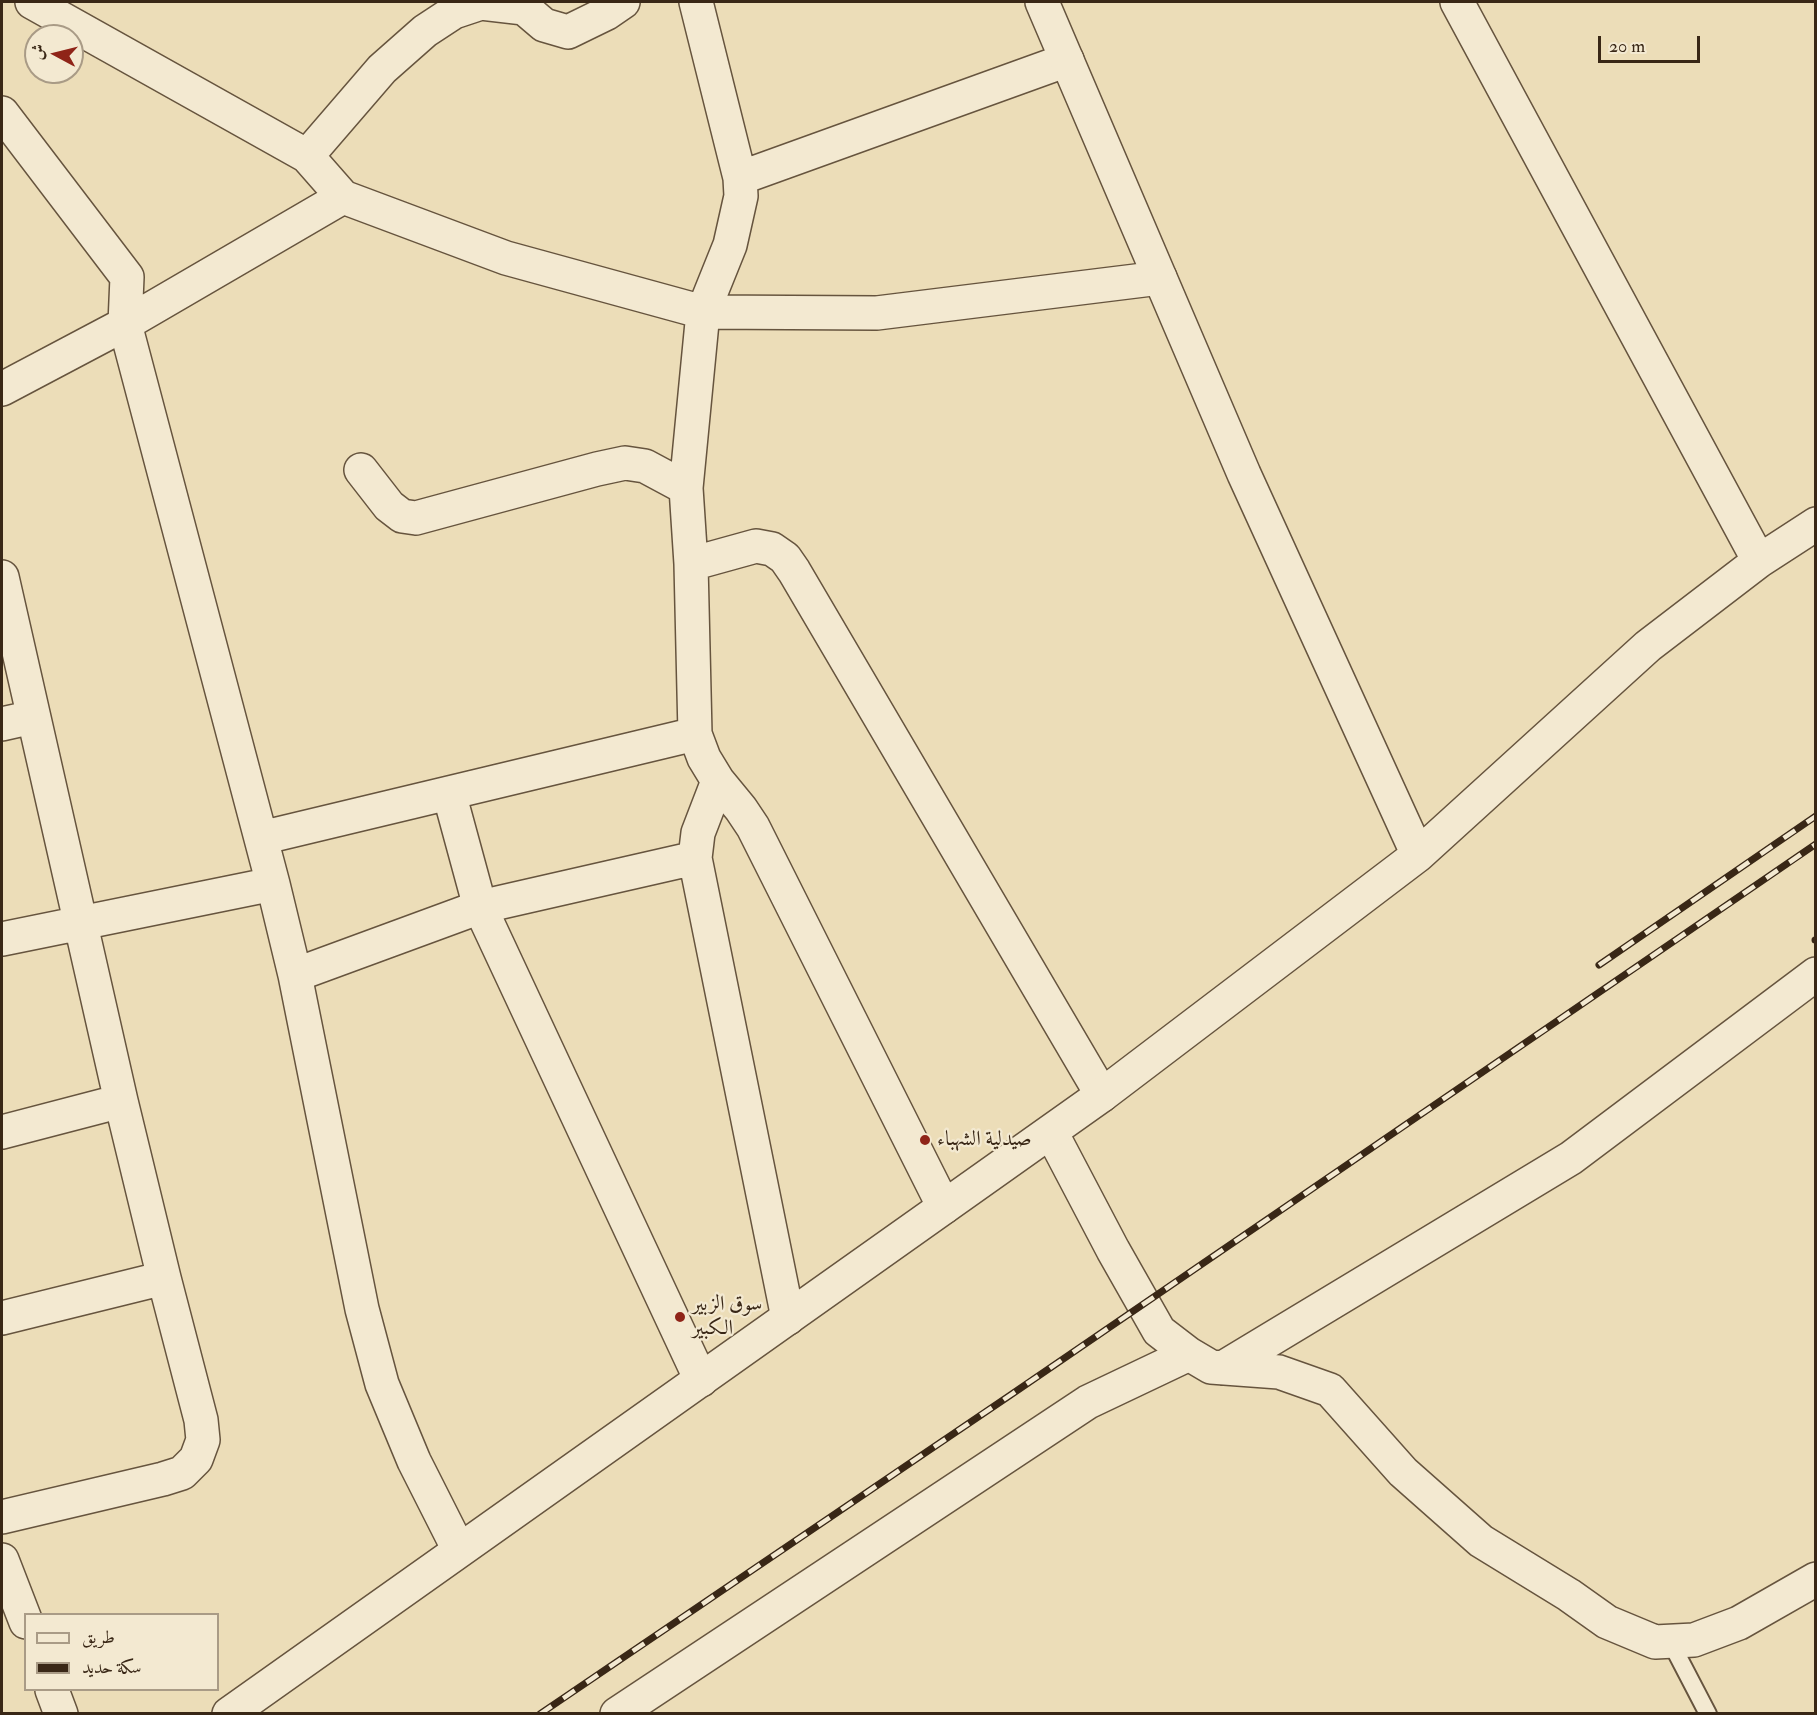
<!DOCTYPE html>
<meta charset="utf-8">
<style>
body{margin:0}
#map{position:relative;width:1817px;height:1715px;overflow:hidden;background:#ecddb8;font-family:"IM FELL Double Pica",Amiri,serif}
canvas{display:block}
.frame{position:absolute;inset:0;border:3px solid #392716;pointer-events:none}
.legend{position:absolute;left:24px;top:1613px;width:195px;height:78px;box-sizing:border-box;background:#f3e9d1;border:2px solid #a99b86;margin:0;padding:8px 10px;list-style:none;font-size:18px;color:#392716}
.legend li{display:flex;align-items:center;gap:12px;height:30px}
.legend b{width:30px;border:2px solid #a99b86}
.north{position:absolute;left:24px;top:24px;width:60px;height:60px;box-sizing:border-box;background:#f3e9d1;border:2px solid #a99b86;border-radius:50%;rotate:277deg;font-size:16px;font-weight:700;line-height:24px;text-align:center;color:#392716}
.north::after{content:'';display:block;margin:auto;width:21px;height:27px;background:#8f2418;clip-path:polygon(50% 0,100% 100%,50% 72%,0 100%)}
.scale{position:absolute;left:1598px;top:36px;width:102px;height:27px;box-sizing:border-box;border:3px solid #392716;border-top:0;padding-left:8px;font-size:18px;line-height:21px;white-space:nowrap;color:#392716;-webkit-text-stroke:4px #f3e9d1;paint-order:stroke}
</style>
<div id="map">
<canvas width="1817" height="1715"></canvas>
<div class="frame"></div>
<ul class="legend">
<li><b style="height:8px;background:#f3e9d1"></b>طريق</li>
<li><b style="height:8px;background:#392716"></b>سكة حديد</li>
</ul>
<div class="north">ش</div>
<div class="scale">20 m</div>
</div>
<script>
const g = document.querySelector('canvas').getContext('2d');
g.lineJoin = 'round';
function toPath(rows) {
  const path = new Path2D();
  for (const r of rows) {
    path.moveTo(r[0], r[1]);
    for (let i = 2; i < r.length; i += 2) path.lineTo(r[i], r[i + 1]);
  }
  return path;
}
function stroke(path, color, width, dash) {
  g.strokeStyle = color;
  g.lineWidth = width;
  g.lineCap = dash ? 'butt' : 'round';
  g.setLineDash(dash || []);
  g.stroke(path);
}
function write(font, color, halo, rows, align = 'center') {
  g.font = font + ' "IM FELL Double Pica",Amiri,serif';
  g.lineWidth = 4.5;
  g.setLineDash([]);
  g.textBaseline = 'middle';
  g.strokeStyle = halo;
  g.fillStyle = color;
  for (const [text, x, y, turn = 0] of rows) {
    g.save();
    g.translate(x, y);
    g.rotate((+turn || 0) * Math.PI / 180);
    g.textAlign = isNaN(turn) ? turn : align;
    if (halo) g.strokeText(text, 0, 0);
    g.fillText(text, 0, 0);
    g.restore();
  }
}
const service = toPath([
 [1670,1641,1708,1714]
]);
const minor = toPath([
 [32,2,307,156,343,197,506,258,703,312,877,313,1160,278],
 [696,2,740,178,741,196,730,245,703,312,686,488,691,564,695,734,704,758,718,781,741,809,753,827,944,1207],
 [2,113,127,277,125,324,273,884,295,975,362,1309,382,1384,414,1461,459,1550],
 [307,156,382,69,425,31,454,12,481,3,524,8,544,25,568,32,607,13,623,2],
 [740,178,1067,60],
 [2,389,125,324,343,197],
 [361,470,389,506,402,516,416,518,597,469,625,463,645,466,686,488],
 [691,564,756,546,772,549,785,558,794,571,1102,1095],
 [2,577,121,1101,164,1278,201,1420,203,1440,196,1459,182,1473,163,1479,2,1517],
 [2,724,33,717],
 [718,781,698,833,695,858,788,1318],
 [449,793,480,907,701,1380],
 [261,838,695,734],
 [2,939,273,884],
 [295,975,480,907,695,858],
 [2,1132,121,1101],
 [1051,1132,1113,1250,1159,1331,1189,1354,1211,1367,1279,1372,1330,1390,1403,1472,1481,1541,1569,1595,1607,1622,1655,1642,1694,1640,1739,1623,1816,1579],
 [2,1318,164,1278],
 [1223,1368,1571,1158,1816,974],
 [2,1560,26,1622],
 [52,1690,61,1714],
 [617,1714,1088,1402,1189,1354]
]);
const tertiary = toPath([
 [1042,2,1244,474,1418,855],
 [1457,2,1759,561],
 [229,1714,1102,1095,1418,855,1648,646,1759,561,1816,524]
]);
const rail = toPath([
 [1815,940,1816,940],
 [1599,965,1816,816],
 [540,1714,1012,1394,1816,844]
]);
const markers = [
 [925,1140,6,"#8f2418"],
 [680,1317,6,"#8f2418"]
];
const poiNames = [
 ["صيدلية الشهباء",937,1140],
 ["سوق الزبير",692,1305],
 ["الكبير",692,1329]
];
stroke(service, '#66543e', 20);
stroke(minor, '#66543e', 36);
stroke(tertiary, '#66543e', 36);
stroke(service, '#f3e9d1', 16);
stroke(minor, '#f3e9d1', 33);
stroke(tertiary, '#f3e9d1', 33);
stroke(rail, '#392716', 7);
stroke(rail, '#f3e9d1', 4.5, [14]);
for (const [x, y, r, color] of markers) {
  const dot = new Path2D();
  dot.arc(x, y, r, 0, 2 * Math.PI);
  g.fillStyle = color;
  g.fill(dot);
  stroke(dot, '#f3e9d1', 2);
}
write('21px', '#392716', '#f3e9d1', poiNames, 'left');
</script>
